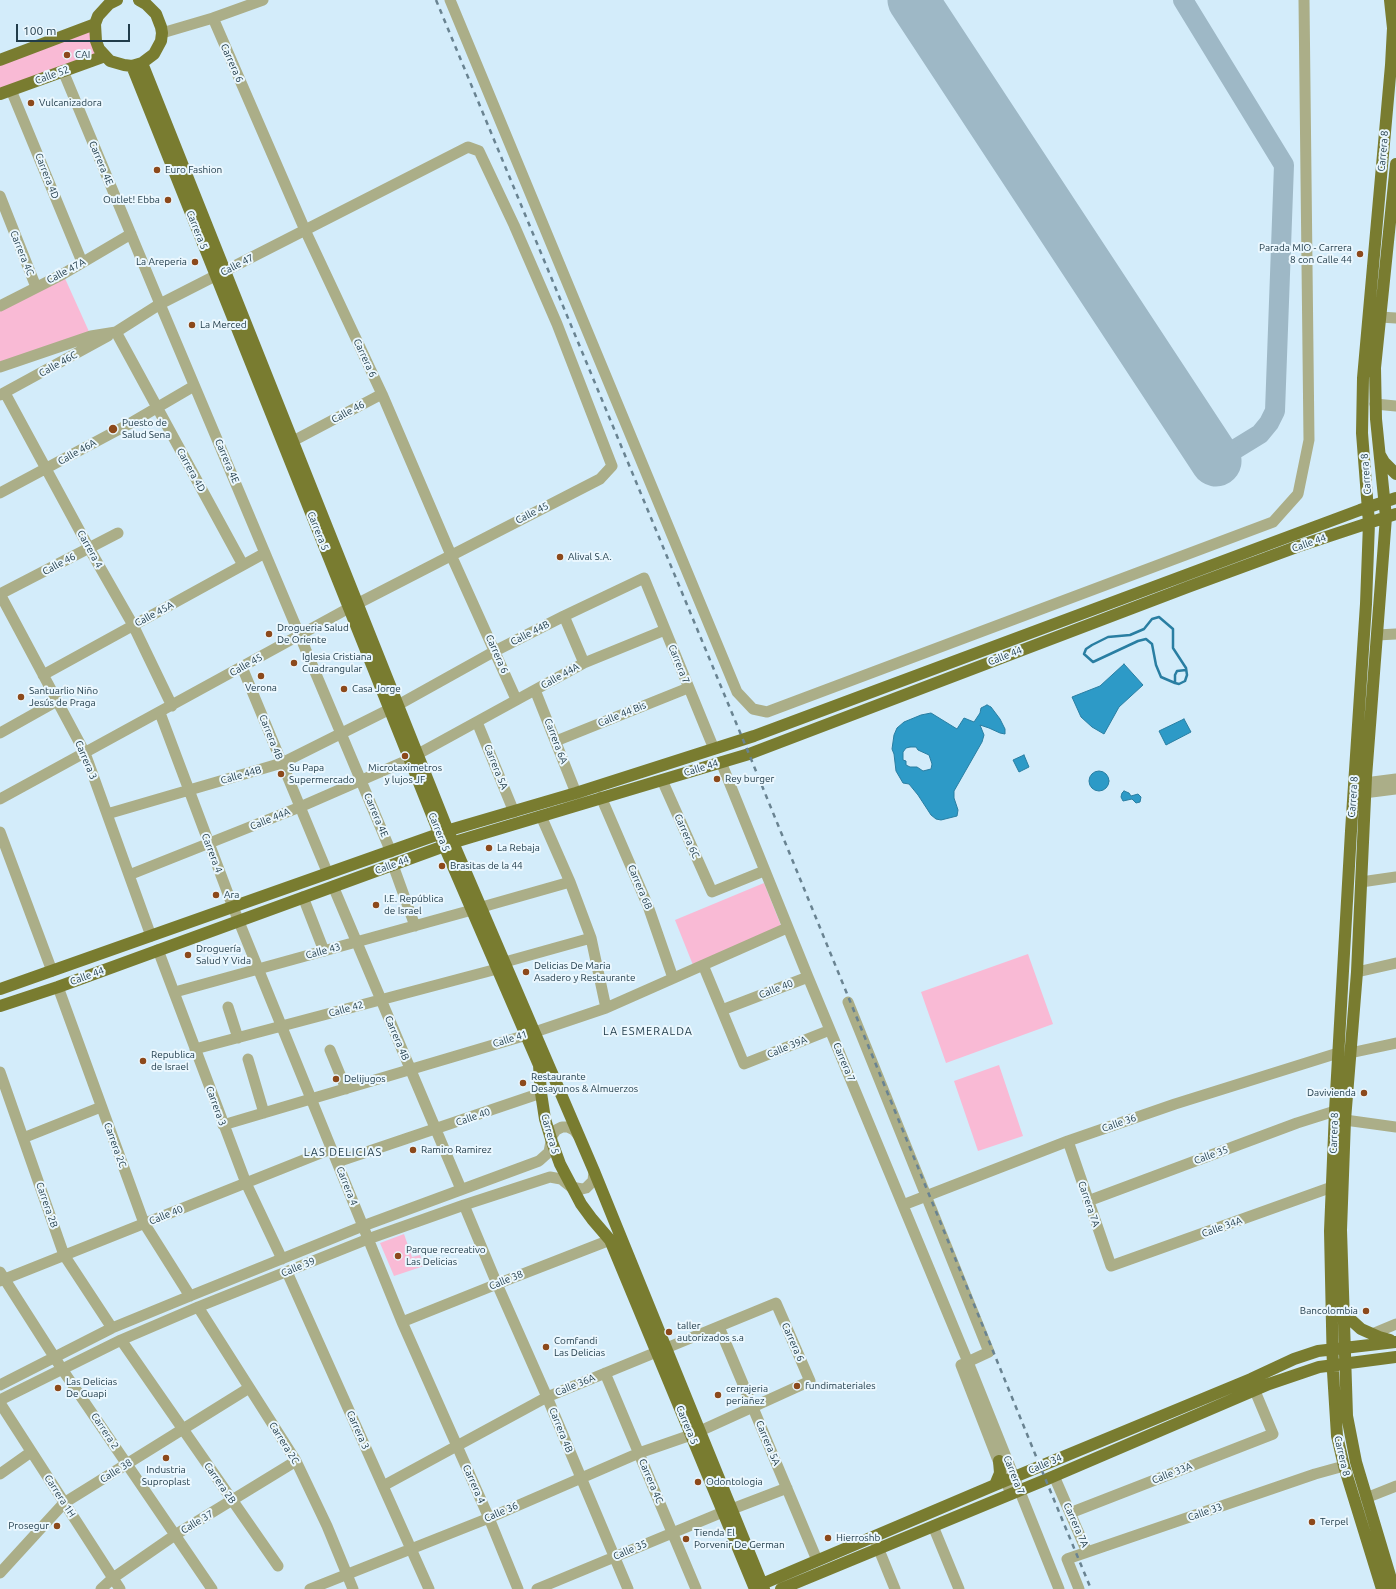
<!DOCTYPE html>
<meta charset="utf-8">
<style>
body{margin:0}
#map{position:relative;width:1396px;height:1589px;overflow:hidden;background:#d3ecfa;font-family:Ubuntu,sans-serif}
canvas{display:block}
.scale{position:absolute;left:16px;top:24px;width:114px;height:18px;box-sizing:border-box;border:2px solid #213c4a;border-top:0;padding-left:5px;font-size:12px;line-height:14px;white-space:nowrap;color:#213c4a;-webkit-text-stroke:3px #eaf7fe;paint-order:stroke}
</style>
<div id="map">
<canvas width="1396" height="1589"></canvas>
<div class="scale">100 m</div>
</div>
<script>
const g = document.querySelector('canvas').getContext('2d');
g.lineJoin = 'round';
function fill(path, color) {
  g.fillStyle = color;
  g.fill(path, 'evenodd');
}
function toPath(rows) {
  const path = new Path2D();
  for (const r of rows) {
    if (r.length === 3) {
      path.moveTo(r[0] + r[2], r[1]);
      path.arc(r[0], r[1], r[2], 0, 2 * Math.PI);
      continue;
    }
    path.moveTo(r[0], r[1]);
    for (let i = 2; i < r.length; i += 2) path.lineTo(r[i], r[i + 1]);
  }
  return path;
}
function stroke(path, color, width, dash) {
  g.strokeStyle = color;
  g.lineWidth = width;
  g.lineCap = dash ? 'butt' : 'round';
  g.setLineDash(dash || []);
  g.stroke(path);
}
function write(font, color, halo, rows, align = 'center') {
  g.font = font + ' Ubuntu,sans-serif';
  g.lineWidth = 4;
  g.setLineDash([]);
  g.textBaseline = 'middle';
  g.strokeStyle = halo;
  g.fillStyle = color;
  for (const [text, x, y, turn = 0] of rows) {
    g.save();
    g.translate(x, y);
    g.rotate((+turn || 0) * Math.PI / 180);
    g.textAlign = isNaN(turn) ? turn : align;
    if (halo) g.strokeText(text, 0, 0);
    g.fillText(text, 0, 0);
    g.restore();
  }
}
const green = toPath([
 [95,24,105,56,0,94,0,60],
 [63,274,91,336,0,367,0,306],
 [764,883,782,928,693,965,675,920],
 [1028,954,1053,1024,946,1063,921,992],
 [999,1065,1023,1136,978,1151,954,1081],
 [404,1234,412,1257,420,1255,424,1266,394,1276,380,1243]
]);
const water = toPath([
 [1124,664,1143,685,1119,707,1104,734,1092,727,1081,717,1072,697,1100,686,1124,664],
 [987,705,991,707,1000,719,1005,729,1005,734,1000,733,989,728,980,725,984,735,982,742,954,791,954,798,958,810,957,816,941,820,936,819,931,815,918,795,909,784,903,783,896,771,894,754,892,749,894,735,897,728,904,722,921,715,931,713,957,729,964,718,974,722,980,713,981,708,987,705],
 [910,747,916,747,918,750,929,755,932,764,931,769,923,771,917,767,910,767,906,765,906,761,903,760,903,752,906,748,910,747],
 [1184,719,1191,732,1166,745,1159,731,1184,719],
 [1024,755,1029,767,1019,772,1013,760,1024,755],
 [1099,781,10],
 [1124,791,1129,793,1131,796,1138,794,1141,797,1140,802,1136,803,1132,799,1123,801,1121,797,1122,793,1124,791]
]);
const stream = toPath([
 [1159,617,1173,629,1173,648,1186,668,1187,675,1185,681,1179,684,1175,683,1161,677,1156,665,1152,644,1146,639,1138,641,1093,662,1084,654,1086,649,1092,645,1108,637,1130,635,1144,629,1152,619,1159,617],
 [1175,683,1175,675,1177,671,1186,670]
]);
const taxiway = toPath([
 [1183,0,1284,165,1275,411,1269,423,1260,434,1216,461]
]);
const runway = toPath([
 [913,0,1216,461]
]);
const minor = toPath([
 [450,0,737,692,753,709,767,712,1273,522,1298,494,1309,440,1304,0],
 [213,18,305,230,382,394,451,555,516,699],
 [162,33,213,18,263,0],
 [63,71,160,304,391,852],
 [11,90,82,262],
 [0,196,36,287],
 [0,306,63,274,131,234],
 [1380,317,1396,318],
 [116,332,243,565],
 [0,367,91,336,116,332,160,304,468,147,479,151,514,225,557,324,612,466,600,479,349,608,0,799],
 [5,393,89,548,133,625,172,706],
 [0,395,108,336],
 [1375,404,1396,406],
 [293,441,382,394],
 [0,493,129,424,194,386],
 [0,594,85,753,151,936],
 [0,594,118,533],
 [564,616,584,663],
 [1377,635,1396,634],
 [242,667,328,874],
 [43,675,265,553],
 [535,690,576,793],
 [398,705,495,651,564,616,644,578,714,749],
 [160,713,233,907,402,1322,489,1518,518,1589],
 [477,722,514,812],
 [0,733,57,701],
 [556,741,688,688],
 [418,754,584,663,665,630],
 [721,762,808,977,968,1362,1059,1589],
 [662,780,712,892,764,871],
 [1357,784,1396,779],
 [1356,794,1396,789],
 [601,797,648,906,673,978],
 [107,814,282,763,390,709],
 [541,816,570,882,591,938,606,1008],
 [0,832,52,971],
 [393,865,415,926],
 [129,875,300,807,410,759],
 [1361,882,1396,877],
 [333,886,461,1189],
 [303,897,324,951],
 [482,907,570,882],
 [158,950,246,1183,282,1259],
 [505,962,591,938],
 [703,965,744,1064,830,1030],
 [1357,972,1396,963],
 [58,987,144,1223,190,1296],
 [175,992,472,910],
 [848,1002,989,1352,961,1365,1011,1494],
 [228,1007,238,1038],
 [722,1010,808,977],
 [195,1049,497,969],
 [330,1050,346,1089],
 [1350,1053,1396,1043],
 [248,1059,264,1113],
 [0,1072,64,1255,112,1328],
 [1345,1120,1396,1127],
 [223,1125,520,1037,606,1008,787,928],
 [23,1138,101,1107],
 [1068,1141,1111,1266,1332,1187],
 [337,1162,541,1093],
 [1088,1201,1297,1123,1335,1111],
 [464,1205,497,1284,547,1397,628,1589],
 [903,1205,1068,1141,1175,1104,1338,1053],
 [0,1272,62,1369,212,1589],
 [287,1272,429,1589],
 [0,1281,331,1149],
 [198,1307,296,1461,327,1526,353,1589],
 [402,1322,497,1284,610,1240],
 [719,1327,817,1560],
 [1372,1334,1396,1324],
 [121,1340,278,1566],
 [605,1373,696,1589],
 [0,1385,112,1328,190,1296,363,1226,539,1161,549,1152,552,1136,556,1130,562,1127,568,1127,574,1130,578,1135],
 [0,1400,121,1340,198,1307,368,1239,464,1205,550,1177,561,1179,571,1187,582,1189,586,1188,593,1181,594,1171],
 [0,1403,120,1589],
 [0,1474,31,1452],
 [1054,1476,1087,1552],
 [383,1486,547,1397,776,1303,810,1381,700,1431],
 [1366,1498,1396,1486],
 [732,1509,787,1488],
 [1070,1513,1273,1434,1255,1391],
 [933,1526,959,1589],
 [875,1540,895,1589],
 [0,1573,64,1503,249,1388],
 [101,1589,113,1578,175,1535,296,1461],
 [310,1589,489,1518,639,1453,691,1435],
 [537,1589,723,1512],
 [1079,1589,1067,1559,1315,1474,1344,1466]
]);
const major = toPath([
 [117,0,109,4,98,16,95,24,96,41,99,49,110,61,124,65,132,66,142,63,154,54,161,41,162,33,161,27,156,14,146,4,139,0],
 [0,60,95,24],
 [142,63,446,826,594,1171,764,1589],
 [132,66,446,850,539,1065,541,1093,545,1119,552,1142,560,1164,581,1204,592,1219,610,1240,755,1589],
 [0,94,105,56],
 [1380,455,1384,462,1396,474],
 [0,989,453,829,576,793,754,736,1360,510,1396,498],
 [0,1006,58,987,458,841,749,754,1188,587,1299,546,1396,514],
 [1343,1308,1350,1319,1361,1329,1379,1337,1390,1340],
 [995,1485,1000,1473,999,1461],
 [755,1587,995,1485,1251,1379,1294,1359,1318,1351,1396,1342],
 [781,1589,1045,1480,1269,1384,1319,1367,1396,1357],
 [1382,1589,1344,1466,1337,1436,1333,1372,1330,1231,1335,1111,1351,831,1366,604,1369,523,1362,433,1363,378,1391,65,1393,28,1390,0],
 [1394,1589,1356,1462,1347,1416,1341,1230,1345,1120,1357,972,1366,777,1386,517,1376,419,1375,368,1396,164]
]);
const rail = toPath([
 [436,0,749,754,1040,1466,1091,1589]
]);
const markers = [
 [67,55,4,"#8c491b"],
 [31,103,4,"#8c491b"],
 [157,170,4,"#8c491b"],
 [168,200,4,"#8c491b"],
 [1360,254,4,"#8c491b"],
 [195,262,4,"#8c491b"],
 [192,325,4,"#8c491b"],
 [113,429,5,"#8c491b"],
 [560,557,4,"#8c491b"],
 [269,634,4,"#8c491b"],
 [294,663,4,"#8c491b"],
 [261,676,4,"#8c491b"],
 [344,689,4,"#8c491b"],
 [21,697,4,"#8c491b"],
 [405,756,4,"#8c491b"],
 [281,774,4,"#8c491b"],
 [717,779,4,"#8c491b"],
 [489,848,4,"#8c491b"],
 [442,866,4,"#8c491b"],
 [216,895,4,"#8c491b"],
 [376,905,4,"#8c491b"],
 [188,955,4,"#8c491b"],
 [526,972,4,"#8c491b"],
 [143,1061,4,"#8c491b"],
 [336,1079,4,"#8c491b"],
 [523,1083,4,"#8c491b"],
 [1364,1093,4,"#8c491b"],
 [413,1150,4,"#8c491b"],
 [398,1256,4,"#8c491b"],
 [1366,1311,4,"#8c491b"],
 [669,1332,4,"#8c491b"],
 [546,1347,4,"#8c491b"],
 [797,1386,4,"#8c491b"],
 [58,1388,4,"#8c491b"],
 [718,1395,4,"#8c491b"],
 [166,1458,4,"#8c491b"],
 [698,1482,4,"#8c491b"],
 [1312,1522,4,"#8c491b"],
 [57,1526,4,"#8c491b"],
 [828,1538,4,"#8c491b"],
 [686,1539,4,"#8c491b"]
];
const poiNames = [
 ["CAI",75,55],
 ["Vulcanizadora",39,103],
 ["Euro Fashion",165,170],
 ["Outlet! Ebba",160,200,"right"],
 ["Parada MIO - Carrera",1352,248,"right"],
 ["8 con Calle 44",1352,260,"right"],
 ["La Areperia",187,262,"right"],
 ["La Merced",200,325],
 ["Puesto de",122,423],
 ["Salud Sena",122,435],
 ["Alival S.A.",568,557],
 ["Drogueria Salud",277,628],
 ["De Oriente",277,640],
 ["Iglesia Cristiana",302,657],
 ["Cuadrangular",302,669],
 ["Verona",261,688,"center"],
 ["Casa Jorge",352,689],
 ["Santuarlio Niño",29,691],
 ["Jesús de Praga",29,703],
 ["Su Papa",289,768],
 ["Supermercado",289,780],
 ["Microtaximetros",405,768,"center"],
 ["y lujos JF",405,780,"center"],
 ["Rey burger",725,779],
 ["La Rebaja",497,848],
 ["Brasitas de la 44",450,866],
 ["Ara",224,895],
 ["I.E. República",384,899],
 ["de Israel",384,911],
 ["Droguería",196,949],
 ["Salud Y Vida",196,961],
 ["Delicias De Maria",534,966],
 ["Asadero y Restaurante",534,978],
 ["Republica",151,1055],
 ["de Israel",151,1067],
 ["Restaurante",531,1077],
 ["Desayunos & Almuerzos",531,1089],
 ["Delijugos",344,1079],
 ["Davivienda",1356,1093,"right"],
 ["Ramiro Ramirez",421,1150],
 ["Parque recreativo",406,1250],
 ["Las Delicias",406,1262],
 ["Bancolombia",1358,1311,"right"],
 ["taller",677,1326],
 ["autorizados s.a",677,1338],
 ["Comfandi",554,1341],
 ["Las Delicias",554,1353],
 ["Las Delicias",66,1382],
 ["De Guapi",66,1394],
 ["fundimateriales",805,1386],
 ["cerrajeria",726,1389],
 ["periañez",726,1401],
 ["Industria",166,1470,"center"],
 ["Suproplast",166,1482,"center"],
 ["Odontologia",706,1482],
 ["Terpel",1320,1522],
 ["Prosegur",49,1526,"right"],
 ["Tienda El",694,1533],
 ["Porvenir De German",694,1545],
 ["Hierroshb",836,1538]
];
const streetNames = [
 ["Carrera 6",232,63,66],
 ["Calle 52",52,75,-20],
 ["Carrera 8",1383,151,-85],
 ["Carrera 4E",101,163,67],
 ["Carrera 4D",47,176,68],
 ["Carrera 5",197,230,68],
 ["Carrera 4C",22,253,68],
 ["Calle 47",237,265,-27],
 ["Calle 47A",66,271,-28],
 ["Carrera 6",365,358,65],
 ["Calle 46C",58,364,-29],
 ["Calle 46",348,412,-28],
 ["Calle 46A",77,452,-29],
 ["Carrera 4E",227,461,67],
 ["Carrera 4D",191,470,61],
 ["Carrera 8",1366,474,-95],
 ["Calle 45",532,513,-27],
 ["Carrera 5",318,531,68],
 ["Calle 44",1309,543,-19],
 ["Carrera 4",90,549,61],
 ["Calle 46",59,564,-28],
 ["Calle 45A",154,614,-28],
 ["Calle 44B",530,633,-27],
 ["Carrera 6",497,654,66],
 ["Calle 44",1005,656,-21],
 ["Carrera 7",679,664,68],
 ["Calle 45",246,665,-29],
 ["Calle 44A",560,676,-29],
 ["Calle 44 Bis",622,714,-22],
 ["Carrera 4B",271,737,68],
 ["Carrera 6A",556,741,69],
 ["Carrera 3",86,760,67],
 ["Carrera 5A",496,767,68],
 ["Calle 44",701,768,-17],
 ["Calle 44B",241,775,-16],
 ["Carrera 8",1353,797,-86],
 ["Carrera 4E",376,815,67],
 ["Calle 44A",270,819,-22],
 ["Carrera 5",439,832,68],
 ["Carrera 6C",687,836,66],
 ["Carrera 4",212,853,69],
 ["Calle 44",392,865,-20],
 ["Carrera 6B",640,887,67],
 ["Calle 43",323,951,-15],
 ["Calle 44",87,976,-20],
 ["Calle 40",776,989,-21],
 ["Calle 42",346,1009,-15],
 ["Carrera 4B",397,1038,67],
 ["Calle 41",510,1039,-17],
 ["Calle 39A",787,1047,-22],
 ["Carrera 7",844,1062,67],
 ["Carrera 3",216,1106,70],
 ["Calle 40",473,1117,-19],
 ["Calle 36",1119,1123,-19],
 ["Carrera 8",1334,1133,-88],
 ["Carrera 5",550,1134,74],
 ["Carrera 2C",115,1145,70],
 ["Calle 35",1211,1155,-20],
 ["Carrera 4",347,1186,68],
 ["Carrera 7A",1089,1204,71],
 ["Carrera 2B",47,1205,71],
 ["Calle 40",166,1215,-22],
 ["Calle 34A",1222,1227,-20],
 ["Calle 39",298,1267,-22],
 ["Calle 38",506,1280,-22],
 ["Carrera 6",793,1342,66],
 ["Calle 36A",575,1385,-22],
 ["Carrera 5",687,1425,67],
 ["Carrera 3",358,1430,66],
 ["Carrera 4B",561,1430,68],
 ["Carrera 2",105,1431,56],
 ["Carrera 2C",284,1443,58],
 ["Carrera 5A",768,1443,67],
 ["Carrera 8",1342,1456,77],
 ["Calle 34",1045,1464,-23],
 ["Calle 38",116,1471,-32],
 ["Calle 33A",1172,1473,-21],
 ["Carrera 7",1014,1475,68],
 ["Carrera 4C",651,1481,67],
 ["Carrera 2B",220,1483,55],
 ["Carrera 4",474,1484,66],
 ["Carrera 1H",60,1496,57],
 ["Calle 36",501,1512,-23],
 ["Calle 33",1205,1512,-19],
 ["Calle 37",197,1522,-31],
 ["Carrera 7A",1076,1525,66],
 ["Calle 35",630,1550,-23]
];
const neighbourhoodNames = [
 ["LA ESMERALDA",648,1031],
 ["LAS DELICIAS",343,1152]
];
fill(green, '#f9bad5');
fill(water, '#2d9ac7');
stroke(water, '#297ea2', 1);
stroke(stream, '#297ea2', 2.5);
stroke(taxiway, '#9eb8c6', 20);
stroke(runway, '#9eb8c6', 51);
stroke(minor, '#abae88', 11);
stroke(major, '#797c30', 12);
stroke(rail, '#698391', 2.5, [5, 5]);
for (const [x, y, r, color] of markers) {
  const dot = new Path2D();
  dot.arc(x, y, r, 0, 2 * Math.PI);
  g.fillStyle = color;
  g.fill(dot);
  stroke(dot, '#eaf7fe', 1.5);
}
write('10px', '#213c4a', '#eaf7fe', poiNames, 'left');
write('10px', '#213c4a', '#eaf7fe', streetNames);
g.letterSpacing = '1px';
write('11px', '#213c4a', '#eaf7fe', neighbourhoodNames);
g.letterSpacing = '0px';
</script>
